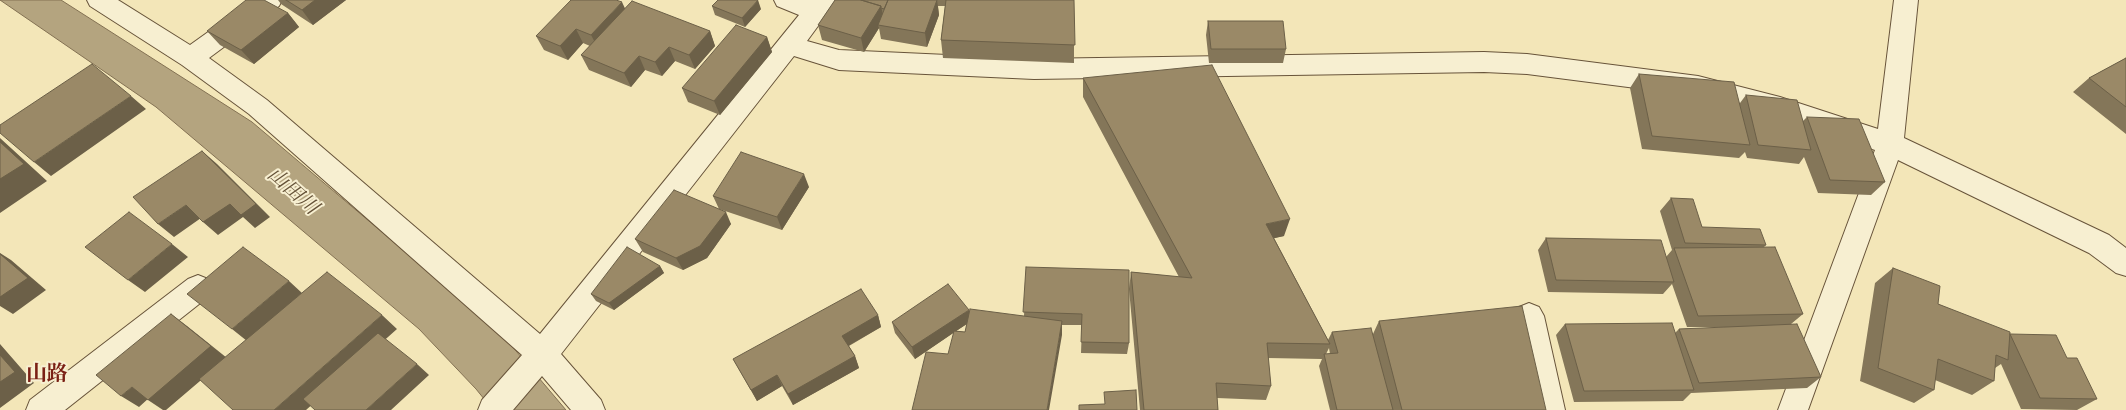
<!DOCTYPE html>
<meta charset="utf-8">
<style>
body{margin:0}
canvas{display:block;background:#f3e6b8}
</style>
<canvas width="2126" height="410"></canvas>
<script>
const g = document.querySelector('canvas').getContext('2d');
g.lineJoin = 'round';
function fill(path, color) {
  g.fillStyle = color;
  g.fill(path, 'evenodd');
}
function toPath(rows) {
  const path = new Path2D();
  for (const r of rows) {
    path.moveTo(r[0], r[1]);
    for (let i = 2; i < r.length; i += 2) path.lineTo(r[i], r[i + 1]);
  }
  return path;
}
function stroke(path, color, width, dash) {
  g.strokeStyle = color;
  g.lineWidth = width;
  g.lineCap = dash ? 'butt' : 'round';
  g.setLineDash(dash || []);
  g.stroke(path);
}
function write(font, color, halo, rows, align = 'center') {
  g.font = font + ' "Sorts Mill Goudy","Noto Serif JP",serif';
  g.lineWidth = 4;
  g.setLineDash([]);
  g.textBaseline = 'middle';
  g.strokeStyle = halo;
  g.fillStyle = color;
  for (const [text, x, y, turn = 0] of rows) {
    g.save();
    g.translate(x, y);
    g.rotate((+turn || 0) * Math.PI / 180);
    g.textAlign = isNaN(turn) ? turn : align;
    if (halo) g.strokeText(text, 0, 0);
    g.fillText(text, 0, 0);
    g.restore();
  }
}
const water = toPath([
 [0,0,61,0,252,122,500,332,566,410,493,410,476,389,419,329,156,107,0,0]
]);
const street = toPath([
 [87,0,118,0,190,45,253,0,282,0,279,6,209,58,267,100,540,334,799,15,777,6,774,0,837,0,807,41,839,50,1034,59,1484,52,1527,54,1698,76,1780,97,1878,129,1894,0,1918,0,1904,138,2109,235,2126,248,2126,276,2116,273,2089,253,1898,160,1808,410,1778,410,1875,150,1779,117,1698,96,1527,74,1484,72,1034,79,839,70,794,56,561,354,601,400,605,410,571,410,542,376,513,410,478,410,482,400,522,355,249,114,182,65,90,6,87,0],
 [198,275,208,279,212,288,208,297,65,410,26,410,30,400,188,279,198,275],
 [1529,303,1539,307,1544,316,1565,410,1535,410,1514,316,1519,307,1529,303]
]);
const wall = toPath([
 [278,0,346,0,313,25,281,4],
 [835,0,1074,0,1074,63,943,58,941,40,945,6,938,6,939,15,927,47,881,39,879,28,864,52,822,40,818,25],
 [712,6,761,9,745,27,715,15],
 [625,9,710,31,715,46,695,69,675,61,662,76,645,70,631,87,589,70,581,55,590,46,583,43,568,60,544,50,536,36],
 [288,13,299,27,254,64,220,45,207,31],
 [1208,21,1286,49,1283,63,1209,63,1206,35],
 [767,37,772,52,720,115,688,102,682,88],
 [2126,58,2126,134,2073,92,2089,78],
 [1639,74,1740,103,1746,95,1803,121,1807,117,1885,182,1871,195,1818,193,1804,157,1799,164,1747,158,1745,152,1739,158,1642,149,1630,88],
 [1083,78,1284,236,1274,238,1328,340,1332,332,1373,334,1379,321,1546,410,1330,410,1319,366,1322,359,1268,358,1271,386,1266,400,1217,398,1218,410,1140,410,1129,289,1131,272,1179,277,1083,97],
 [1329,348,1330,354,1326,354],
 [809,187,782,230,719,209,731,224,707,258,683,270,643,252,635,239,719,209,713,196],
 [1671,198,1702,227,1766,245,1764,247,1803,314,1791,324,1821,377,1807,388,1691,393,1683,401,1574,402,1556,335,1565,324,1675,333,1679,329,1731,327,1687,327,1672,284,1663,294,1548,292,1538,250,1546,238,1666,257,1672,250,1660,211],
 [660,266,664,273,614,310,596,301,591,294],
 [1026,267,1129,343,1127,354,1081,353,1082,325,1062,325,1062,335,953,333,915,359,895,333,892,322,969,312,1024,316],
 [967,324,965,332,956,331],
 [1893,268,1938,304,2067,358,2097,399,2077,410,2021,409,2001,364,1995,368,1994,381,1972,395,1935,380,1934,390,1914,403,1860,381,1875,283],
 [878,315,881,327,849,346,855,356,859,368,793,405,782,386,757,401,733,359]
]);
const shadedWall = toPath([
 [315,0,346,0,313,25,302,10],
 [758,0,761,9,745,27,742,18],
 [937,0,939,15,927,47,925,33],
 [622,2,629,17,599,50,591,35],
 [881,6,884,20,878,25,879,28,864,52,861,38],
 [288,13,299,27,254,64,241,50],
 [576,29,583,43,568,60,560,46],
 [710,31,715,46,695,69,689,55],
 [767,37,772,52,720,115,714,101],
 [669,47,675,61,662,76,655,62],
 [639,56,645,70,631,87,624,73],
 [131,96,146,109,51,176,34,162],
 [0,138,47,181,0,213],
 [202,151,217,164,270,217,255,228,243,217,218,235,203,222],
 [804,174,809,187,782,230,777,217],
 [186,205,201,218,174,237,158,224],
 [726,212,731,224,707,258,683,270,676,258],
 [1290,219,1284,236,1262,241,1266,224],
 [172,244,188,257,145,292,128,280],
 [0,253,11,260,46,290,13,314,0,306],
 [660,266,664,273,614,310,609,303],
 [289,281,302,293,247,341,232,329],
 [969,310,971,321,915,359,912,347],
 [171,314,187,326,227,358,166,410,163,410,148,400],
 [382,315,397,329,306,410,274,410],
 [878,315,881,327,846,347,842,336],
 [1062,321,1062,335,1049,410,1047,410],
 [0,344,34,383,0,408],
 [855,356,859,368,793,405,788,394],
 [417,364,429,375,391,410,366,410],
 [777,375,782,386,757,401,751,390],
 [132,387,149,398,139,407,121,396]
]);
const building = toPath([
 [246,0,264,0,288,13,241,50,207,31,246,0],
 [286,0,315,0,302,10,286,0],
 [571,0,616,0,622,2,591,35,576,29,560,46,536,36,571,0],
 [718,0,758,0,742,18,712,6,718,0],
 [835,0,861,0,881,6,861,38,818,25,835,0],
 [861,0,888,0,884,9,881,8,881,6,861,0],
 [888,0,937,0,925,33,878,25,888,0],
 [946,0,1074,0,1075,45,941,40,946,0],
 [632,1,710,31,689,55,669,47,655,62,639,56,624,73,581,55,632,1],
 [1208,21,1283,21,1286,49,1211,49,1208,21],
 [736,25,767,37,714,101,682,88,736,25],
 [2126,58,2126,107,2089,78,2126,58],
 [92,64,131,96,34,162,0,133,0,125,92,64],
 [1212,65,1290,219,1266,224,1330,344,1267,343,1271,386,1216,383,1218,410,1144,410,1131,272,1192,278,1083,78,1212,65],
 [1639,74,1734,82,1750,145,1652,136,1639,74],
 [1746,95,1797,100,1811,150,1758,145,1746,95],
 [1807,117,1859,119,1885,182,1830,180,1807,117],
 [0,142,24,164,0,179,0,142],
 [202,151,256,204,241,215,230,204,203,222,186,205,158,224,133,197,202,151],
 [741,152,804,174,777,217,713,196,741,152],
 [674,190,726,212,700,246,676,258,635,239,674,190],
 [1671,198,1693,199,1702,227,1760,229,1766,245,1685,243,1671,198],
 [129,212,172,244,128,280,85,247,129,212],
 [1546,238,1661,240,1674,282,1556,280,1546,238],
 [243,247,289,281,232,329,187,294,243,247],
 [627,247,660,266,609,303,591,294,627,247],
 [1775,247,1803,314,1698,316,1674,248,1775,247],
 [0,254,28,278,0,297,0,254],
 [1026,267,1129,270,1129,343,1081,342,1082,314,1023,312,1026,267],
 [1893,268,1940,286,1938,304,2010,332,2008,360,1996,355,1994,381,1938,359,1934,390,1878,368,1893,268],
 [327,272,382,315,274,410,233,410,199,379,327,272],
 [948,284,969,310,912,347,892,322,948,284],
 [861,289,878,315,842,336,855,356,788,394,777,375,751,390,733,359,861,289],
 [1522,306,1546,410,1402,410,1379,321,1522,306],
 [970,309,1062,321,1047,410,912,410,926,352,948,354,954,331,965,332,970,309],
 [171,314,211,346,148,400,132,387,121,396,96,375,171,314],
 [1672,323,1694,390,1584,391,1565,324,1672,323],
 [1797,324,1821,377,1699,383,1679,329,1797,324],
 [1371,328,1393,410,1337,410,1324,354,1338,353,1332,332,1371,328],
 [378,333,417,364,366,410,315,410,303,399,378,333],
 [2010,334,2056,335,2067,358,2077,358,2097,399,2040,398,2010,334],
 [0,355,15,372,0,382,0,355],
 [1136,390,1137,410,1079,410,1079,405,1105,404,1104,392,1136,390]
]);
const waterNames = [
 ["山田川",291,193,41]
];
const quarterNames = [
 ["山路",47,376]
];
fill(water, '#b4a47f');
stroke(water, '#837153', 1);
stroke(street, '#68543a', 2);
fill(street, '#f7efd1');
fill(wall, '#847659');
fill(shadedWall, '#6c6048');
fill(building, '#9a8967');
stroke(building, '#6c6048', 1);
write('italic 20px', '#645137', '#f7efd1', waterNames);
write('bold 21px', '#7a1f14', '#f7efd1', quarterNames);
</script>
